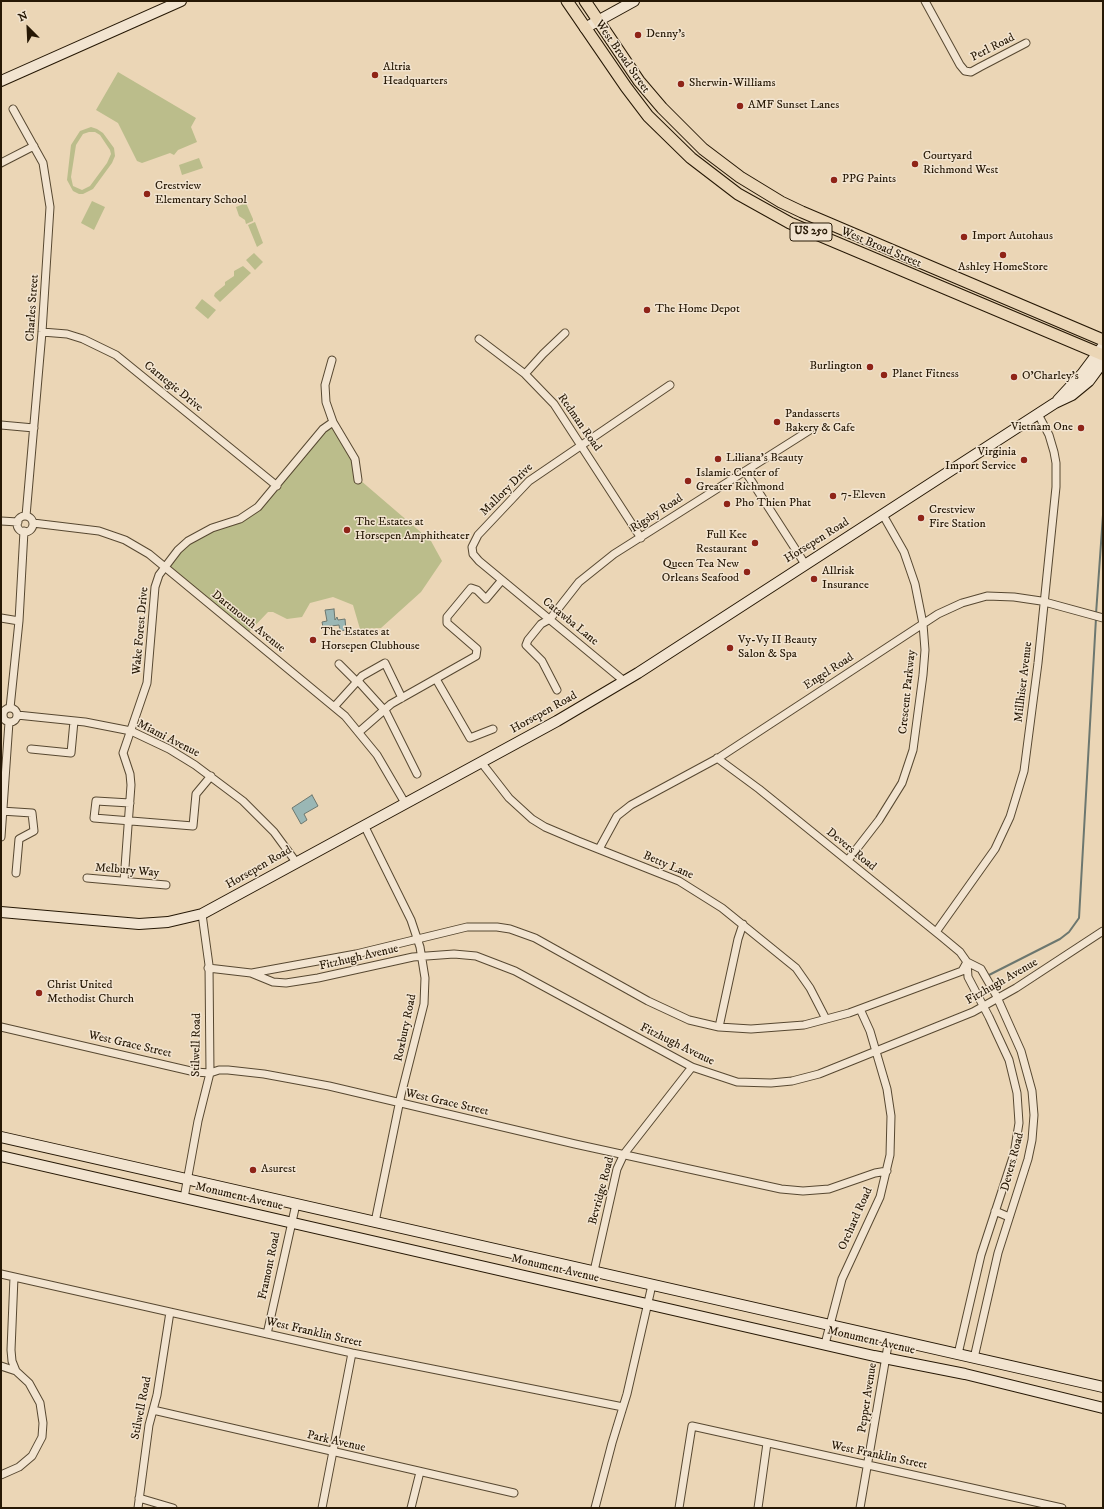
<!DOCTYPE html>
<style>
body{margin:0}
#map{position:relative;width:1104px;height:1509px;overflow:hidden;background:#ebd6b6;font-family:"IM FELL DW Pica",serif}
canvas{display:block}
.frame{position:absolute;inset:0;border:2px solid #261805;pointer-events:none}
.north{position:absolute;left:8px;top:8px;width:40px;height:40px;-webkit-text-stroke:3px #f2e4d0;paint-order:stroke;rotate:336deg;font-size:11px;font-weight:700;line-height:16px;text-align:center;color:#261805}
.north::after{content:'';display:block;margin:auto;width:14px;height:18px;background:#261805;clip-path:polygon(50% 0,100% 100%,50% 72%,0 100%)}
</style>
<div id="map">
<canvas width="1104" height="1509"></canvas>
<div class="frame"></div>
<div class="north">N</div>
</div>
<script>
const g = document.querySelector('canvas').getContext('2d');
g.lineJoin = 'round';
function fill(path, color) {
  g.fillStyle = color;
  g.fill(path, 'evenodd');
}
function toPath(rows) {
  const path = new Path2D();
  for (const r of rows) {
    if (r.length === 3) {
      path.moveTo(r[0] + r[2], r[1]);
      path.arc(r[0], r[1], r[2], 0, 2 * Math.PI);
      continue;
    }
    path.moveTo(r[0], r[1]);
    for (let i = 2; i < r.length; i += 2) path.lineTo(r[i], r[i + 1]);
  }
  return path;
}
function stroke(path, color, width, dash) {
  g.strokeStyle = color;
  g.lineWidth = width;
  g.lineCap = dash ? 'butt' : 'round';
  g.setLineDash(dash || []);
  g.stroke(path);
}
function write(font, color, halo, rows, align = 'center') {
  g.font = font + ' "IM FELL DW Pica",serif';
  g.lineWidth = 3;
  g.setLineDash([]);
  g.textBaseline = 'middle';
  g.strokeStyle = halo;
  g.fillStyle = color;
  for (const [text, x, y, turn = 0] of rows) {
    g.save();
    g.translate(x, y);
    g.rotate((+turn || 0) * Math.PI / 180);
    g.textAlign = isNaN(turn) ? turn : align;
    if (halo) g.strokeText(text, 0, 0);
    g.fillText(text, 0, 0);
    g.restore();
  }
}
const green = toPath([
 [118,72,196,118,191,127,197,142,178,150,174,155,170,153,142,163,137,161,118,123,96,110],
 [91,127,97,129,103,133,114,148,115,156,112,163,93,189,83,194,79,194,73,191,67,180,71,145,80,131],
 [89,132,95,132,100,135,110,150,111,154,107,163,90,186,82,190,73,186,71,177,76,145,83,134],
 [199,158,203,168,182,175,179,165],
 [92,201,105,207,94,230,81,223],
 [246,203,253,219,253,221,246,224,245,220,239,216,236,207],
 [255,222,263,243,257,247,248,225],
 [254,253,263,262,255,270,246,260],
 [243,266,251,273,220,302,214,296,215,293,225,285,225,282,234,276,234,271],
 [202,299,216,310,208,319,195,308],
 [331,421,358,462,360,480,431,541,442,561,421,592,381,628,360,629,353,605,333,597,310,603,302,617,287,619,273,612,268,612,247,634,164,566,184,545,254,511]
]);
const water = toPath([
 [334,609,335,620,337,617,338,620,345,619,346,630,340,631,339,625,323,627,322,622,327,621,325,610,334,609],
 [312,795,318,806,304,814,307,820,301,824,292,808,312,795]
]);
const stream = toPath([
 [1096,614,1103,515],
 [989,975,1060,939,1069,932,1079,918,1096,618]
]);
const street = toPath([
 [925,1,960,65,965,71,971,72,980,67,1026,43],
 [13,109,43,163,50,207,42,332,26,516],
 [1,163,34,146],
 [42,332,67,334,83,339,116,355,277,486],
 [479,339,525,374,554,404,641,538],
 [332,360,325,385,326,402,333,422,355,459,358,480],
 [525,374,543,354,565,333],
 [1,425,34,428],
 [745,471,805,564],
 [25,524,8],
 [1,521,18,522],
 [33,523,99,531,125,540,149,554,345,716,377,755,405,803],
 [1,618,19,621],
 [339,664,357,682],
 [436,679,470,738,493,729],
 [358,681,386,712,417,774],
 [624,681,479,561,473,554,472,547,478,535,529,481,670,385],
 [557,690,542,661,526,645,528,640,541,624,550,619,579,582,614,554,810,430],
 [334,707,362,676,385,663,402,698],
 [10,715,7],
 [10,708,19,621,24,531],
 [17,715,85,722,131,731,169,749,195,765,243,801,274,832,296,862],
 [359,732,391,704,476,656,477,649,447,623,447,617,471,588,477,590,486,599,502,580],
 [31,749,71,753,74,721],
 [717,758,759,789,942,937,960,952,967,962,981,969,996,995,1021,1051,1032,1091,1034,1115,1032,1140,1028,1159,998,1253,974,1358],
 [481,762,509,798,532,819,545,827,578,841,679,881,722,908,796,968,810,988,826,1019],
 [130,803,96,801,94,818,193,826,196,794,211,776],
 [1,811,32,813,34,831,19,839,16,873],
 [364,825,411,920,420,947,425,978,424,1004,401,1095,375,1222],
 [1,837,9,722],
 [599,849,617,816,631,805,720,757,938,614,962,603,987,596,1014,597,1041,601,1103,618],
 [848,860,879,820,902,783,913,750,923,675,925,650,923,624,915,584,904,552,883,515],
 [87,878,166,885],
 [124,881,131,785,130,774,123,753,147,683,155,587,159,575,178,550,188,541,212,528,240,519,258,507,323,429,333,422],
 [936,932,995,849,1010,817,1024,771,1038,663,1056,487,1056,463,1054,452,1049,435,1038,414],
 [208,968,251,973,273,982,286,983,318,978,413,957,454,954,476,956,515,971,692,1067,737,1082,771,1083,792,1081,819,1074,973,1012,1016,988,1103,931],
 [252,973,356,954,467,927,497,927,510,929,535,938,648,1001,689,1020,719,1027,751,1029,804,1025,849,1013,962,971,967,962],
 [1,1027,195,1072,210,1073,219,1070,228,1070,264,1074,329,1086,575,1144,781,1189,803,1191,829,1189,875,1173,887,1171],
 [719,1027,738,939,743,924],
 [184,1198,198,1121,210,1073,209,965,202,914],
 [995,1211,1009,1217],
 [594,1271,617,1169,624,1154,692,1067],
 [1,1274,352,1353,623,1407],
 [14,1277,11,1350,12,1361,16,1371],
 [267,1334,296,1204],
 [825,1344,842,1279,880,1197,890,1155,891,1116,887,1089,870,1031,860,1009],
 [958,1354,981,1255,1014,1154,1019,1123,1017,1093,1009,1060,989,1017,968,977,967,962],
 [1,1366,16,1371,29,1383,40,1403,43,1423,42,1437,32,1456,19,1467,1,1475],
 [153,1410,514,1493],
 [139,1498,173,1508],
 [138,1508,149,1425,157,1395,170,1312],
 [322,1508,352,1353],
 [411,1508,420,1472],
 [595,1508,612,1443,627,1394,652,1285],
 [679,1508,692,1426,1062,1508],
 [758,1508,767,1443],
 [860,1508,889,1339]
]);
const secondary = toPath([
 [585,28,634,1],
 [1,81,181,1],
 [1058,400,1082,374,1103,346],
 [1,912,139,924,168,922,202,914,557,721,638,673,1055,403,1072,395,1089,381,1103,362],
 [1,1137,1103,1387],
 [1,1156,874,1356,965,1374,1103,1408]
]);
const primary = toPath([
 [567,1,626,87,648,116,691,158,738,194,790,223,1103,355],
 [585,1,639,81,662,108,703,149,740,177,781,202,802,212,1103,340]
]);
const markers = [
 [638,35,4,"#8f2418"],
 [375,75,4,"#8f2418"],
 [681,84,4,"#8f2418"],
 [740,106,4,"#8f2418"],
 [915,164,4,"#8f2418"],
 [834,180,4,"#8f2418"],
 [147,194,4,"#8f2418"],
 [964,237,4,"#8f2418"],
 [1003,255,4,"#8f2418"],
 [647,310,4,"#8f2418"],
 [870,367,4,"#8f2418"],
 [884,375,4,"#8f2418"],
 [1014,377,4,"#8f2418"],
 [777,422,4,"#8f2418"],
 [1081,428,4,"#8f2418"],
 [718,459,4,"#8f2418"],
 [1024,460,4,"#8f2418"],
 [688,481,4,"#8f2418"],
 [833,496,4,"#8f2418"],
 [727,504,4,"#8f2418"],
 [921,518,4,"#8f2418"],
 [347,530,4,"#8f2418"],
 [755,543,4,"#8f2418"],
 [747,572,4,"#8f2418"],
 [814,579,4,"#8f2418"],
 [313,640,4,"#8f2418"],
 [730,648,4,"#8f2418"],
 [39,993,4,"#8f2418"],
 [253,1170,4,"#8f2418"]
];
const shields = [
 [811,232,42]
];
const shieldNames = [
 ["US 250",811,232]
];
const poiNames = [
 ["Denny's",646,35],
 ["Altria",383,68],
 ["Headquarters",383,82],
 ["Sherwin-Williams",689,84],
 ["AMF Sunset Lanes",748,106],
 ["Courtyard",923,157],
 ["Richmond West",923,171],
 ["PPG Paints",842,180],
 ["Crestview",155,187],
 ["Elementary School",155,201],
 ["Import Autohaus",972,237],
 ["Ashley HomeStore",1003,268,"center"],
 ["The Home Depot",655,310],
 ["Burlington",862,367,"right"],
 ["Planet Fitness",892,375],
 ["O'Charley's",1022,377],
 ["Pandasserts",785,415],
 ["Bakery & Cafe",785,429],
 ["Vietnam One",1073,428,"right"],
 ["Virginia",1016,453,"right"],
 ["Import Service",1016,467,"right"],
 ["Liliana's Beauty",726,459],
 ["Islamic Center of",696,474],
 ["Greater Richmond",696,488],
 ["7-Eleven",841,496],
 ["Pho Thien Phat",735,504],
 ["Crestview",929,511],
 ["Fire Station",929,525],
 ["The Estates at",355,523],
 ["Horsepen Amphitheater",355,537],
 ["Full Kee",747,536,"right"],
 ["Restaurant",747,550,"right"],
 ["Queen Tea New",739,565,"right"],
 ["Orleans Seafood",739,579,"right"],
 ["Allrisk",822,572],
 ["Insurance",822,586],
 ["The Estates at",321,633],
 ["Horsepen Clubhouse",321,647],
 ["Vy-Vy II Beauty",738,641],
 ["Salon & Spa",738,655],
 ["Christ United",47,986],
 ["Methodist Church",47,1000],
 ["Asurest",261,1170]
];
const streetNames = [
 ["Perl Road",993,48,-27],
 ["West Broad Street",622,57,55],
 ["West Broad Street",881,248,23],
 ["Charles Street",33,308,-86],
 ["Carnegie Drive",173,387,39],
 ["Redman Road",579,423,55],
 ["Mallory Drive",507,490,-45],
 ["Rigsby Road",657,514,-33],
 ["Horsepen Road",817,541,-32],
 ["Dartmouth Avenue",248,622,39],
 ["Catawba Lane",570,622,39],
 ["Wake Forest Drive",141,631,-85],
 ["Engel Road",829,672,-33],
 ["Millhiser Avenue",1024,682,-83],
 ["Crescent Parkway",908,692,-84],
 ["Horsepen Road",544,713,-29],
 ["Miami Avenue",168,739,27],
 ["Devers Road",851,850,39],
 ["Betty Lane",668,866,23],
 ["Horsepen Road",259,868,-30],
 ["Melbury Way",127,871,5],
 ["Fitzhugh Avenue",359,958,-13],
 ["Fitzhugh Avenue",1002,982,-30],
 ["Roxbury Road",406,1028,-78],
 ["West Grace Street",130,1045,13],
 ["Stilwell Road",197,1045,-89],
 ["Fitzhugh Avenue",677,1045,26],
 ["West Grace Street",447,1103,13],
 ["Devers Road",1013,1162,-75],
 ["Bevridge Road",602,1191,-75],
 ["Monument Avenue",239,1197,13],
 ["Orchard Road",856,1219,-66],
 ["Framont Road",270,1266,-78],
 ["Monument Avenue",555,1269,13],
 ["West Franklin Street",314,1333,13],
 ["Monument Avenue",871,1341,13],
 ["Pepper Avenue",868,1398,-81],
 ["Stilwell Road",142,1408,-79],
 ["Park Avenue",336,1442,13],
 ["West Franklin Street",879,1456,12]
];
fill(green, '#bbbd8b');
fill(water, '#9ab7b5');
stroke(water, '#6c776f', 1);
stroke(stream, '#6c776f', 2);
stroke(street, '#574831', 9);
stroke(secondary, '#261805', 12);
stroke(primary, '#261805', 13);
stroke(street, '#f2e4d0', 7);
stroke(secondary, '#f2e4d0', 10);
stroke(primary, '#ebd6b6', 11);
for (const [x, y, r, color] of markers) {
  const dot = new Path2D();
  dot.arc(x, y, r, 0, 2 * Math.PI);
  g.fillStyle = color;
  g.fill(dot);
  stroke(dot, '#f2e4d0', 1.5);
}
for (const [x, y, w] of shields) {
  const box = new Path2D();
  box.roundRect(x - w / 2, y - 9, w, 18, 3);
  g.fillStyle = '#f2e4d0';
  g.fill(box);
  stroke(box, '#261805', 1);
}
write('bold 11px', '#261805', null, shieldNames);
write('12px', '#261805', '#f2e4d0', poiNames, 'left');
write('12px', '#261805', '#f2e4d0', streetNames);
</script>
